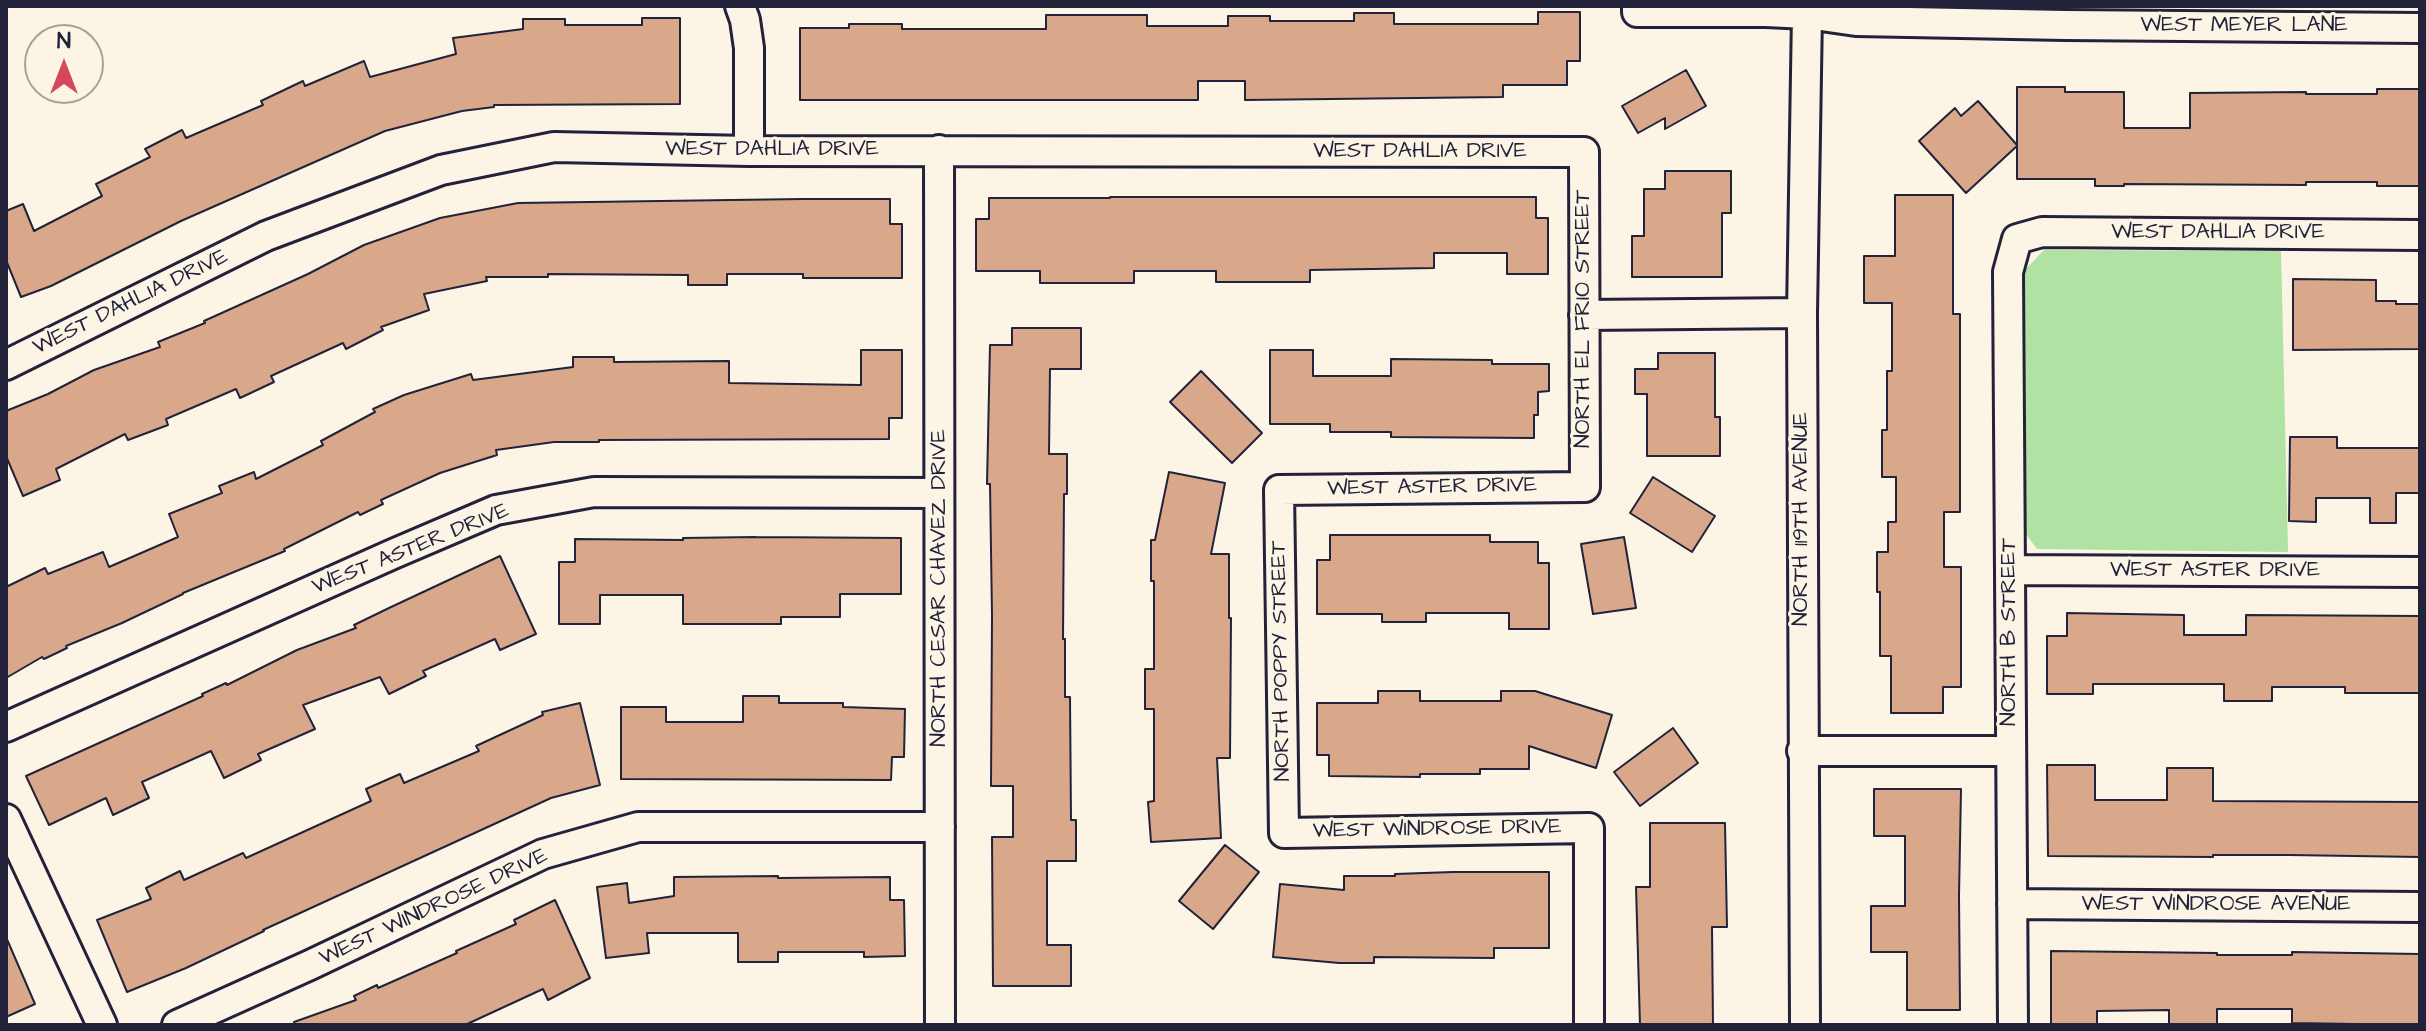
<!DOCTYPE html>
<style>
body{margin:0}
#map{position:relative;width:2426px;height:1031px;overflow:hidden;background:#fcf5e5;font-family:"Architects Daughter",sans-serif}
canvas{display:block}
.frame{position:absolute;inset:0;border:8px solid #22223b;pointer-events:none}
.north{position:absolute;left:24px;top:24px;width:80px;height:80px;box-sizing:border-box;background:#fcf5e5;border:2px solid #a5a1a1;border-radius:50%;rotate:0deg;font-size:22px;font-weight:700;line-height:32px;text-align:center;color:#22223b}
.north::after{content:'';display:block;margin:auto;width:28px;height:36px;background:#d1495b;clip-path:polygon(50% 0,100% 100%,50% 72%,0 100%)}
</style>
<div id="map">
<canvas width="2426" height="1031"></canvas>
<div class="frame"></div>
<div class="north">N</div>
</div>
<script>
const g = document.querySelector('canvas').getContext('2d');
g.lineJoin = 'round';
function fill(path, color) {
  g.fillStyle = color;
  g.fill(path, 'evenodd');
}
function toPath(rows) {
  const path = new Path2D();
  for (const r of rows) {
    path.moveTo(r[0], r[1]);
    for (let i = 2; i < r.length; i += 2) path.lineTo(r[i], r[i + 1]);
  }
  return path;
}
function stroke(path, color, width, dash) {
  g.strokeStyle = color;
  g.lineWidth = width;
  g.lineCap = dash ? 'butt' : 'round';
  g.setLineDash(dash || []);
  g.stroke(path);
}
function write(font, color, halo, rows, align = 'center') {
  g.font = font + ' "Architects Daughter",sans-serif';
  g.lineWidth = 6;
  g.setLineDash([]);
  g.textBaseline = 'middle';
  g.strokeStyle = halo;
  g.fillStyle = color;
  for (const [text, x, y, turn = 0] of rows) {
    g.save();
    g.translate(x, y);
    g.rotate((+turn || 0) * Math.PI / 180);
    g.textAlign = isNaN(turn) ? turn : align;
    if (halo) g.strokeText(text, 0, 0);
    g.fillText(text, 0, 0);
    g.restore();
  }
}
const green = toPath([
 [2044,250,2281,251,2288,552,2037,549,2026,534,2025,270]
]);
const building = toPath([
 [1538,12,1580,12,1580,61,1567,61,1567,85,1503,85,1503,97,1245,100,1245,81,1198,81,1198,100,800,100,800,28,849,28,849,24,902,24,902,29,1046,29,1046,15,1147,15,1147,26,1228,26,1228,16,1270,16,1270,21,1354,21,1354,13,1394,13,1394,24,1538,24,1538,12],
 [642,18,680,18,680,104,494,105,494,107,462,111,385,131,181,221,51,286,21,297,6,260,6,211,23,204,34,231,102,196,96,184,150,157,145,149,182,130,186,138,263,105,261,101,303,81,305,86,364,61,370,77,456,54,453,38,523,29,523,19,565,19,565,25,642,25,642,18],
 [1686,70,1706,106,1665,129,1665,118,1638,133,1622,106,1686,70],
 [2017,87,2065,87,2065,92,2124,92,2124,128,2190,128,2190,93,2306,92,2306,94,2377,94,2377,89,2420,89,2420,186,2377,186,2377,182,2306,182,2306,185,2124,184,2124,186,2095,186,2095,179,2017,179,2017,146,1966,193,1919,141,1955,108,1961,116,1978,101,2017,145,2017,87],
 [1665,171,1731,171,1731,213,1722,213,1722,277,1632,277,1632,236,1644,236,1644,189,1665,189,1665,171],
 [1895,195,1953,195,1953,314,1960,314,1960,512,1944,512,1944,567,1961,567,1961,687,1943,687,1943,713,1891,713,1891,656,1880,656,1880,592,1877,592,1877,552,1888,552,1888,522,1896,522,1896,477,1882,477,1882,430,1887,430,1887,371,1892,371,1892,303,1864,303,1864,256,1895,256,1895,195],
 [1110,197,1536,197,1536,218,1548,218,1548,274,1507,274,1507,253,1434,253,1434,268,1310,270,1310,282,1216,282,1216,271,1134,271,1134,283,1040,283,1040,271,976,271,976,219,989,219,989,198,1110,198,1110,197],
 [803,199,890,199,890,224,902,224,902,278,803,278,803,274,727,274,727,285,688,285,688,275,548,274,548,277,486,277,487,281,424,294,429,310,381,327,383,330,346,349,343,343,271,376,274,382,240,398,236,389,166,419,168,425,128,440,125,434,56,469,60,480,23,496,6,456,6,411,48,394,94,370,160,347,158,342,205,323,204,321,308,274,364,245,440,218,518,203,803,199],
 [2293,279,2376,280,2376,301,2396,301,2396,304,2420,304,2420,349,2293,350,2293,279],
 [1012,328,1081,328,1081,369,1050,369,1049,454,1067,454,1067,494,1064,494,1063,639,1065,639,1065,697,1070,697,1071,820,1076,820,1076,861,1047,861,1047,945,1071,945,1071,986,993,986,992,837,1013,837,1013,786,991,786,992,616,990,484,987,484,990,345,1012,345,1012,328],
 [861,350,902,350,902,418,889,418,889,439,599,440,599,442,554,442,496,450,497,455,440,473,381,500,383,504,360,515,358,512,284,549,285,551,183,593,183,594,122,623,66,646,67,648,44,659,42,657,6,678,6,587,45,568,48,574,103,552,109,567,178,537,169,514,222,493,219,486,254,472,256,479,323,445,321,441,375,412,373,409,404,395,471,374,473,380,573,367,573,357,614,357,614,362,729,361,729,383,861,385,861,350],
 [1270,350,1313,350,1313,376,1391,376,1391,359,1492,360,1492,364,1549,364,1549,391,1538,392,1538,415,1534,415,1534,438,1391,437,1391,432,1330,432,1330,424,1270,424,1270,350],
 [1658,353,1715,353,1715,417,1720,417,1720,456,1647,456,1647,394,1635,394,1635,369,1658,369,1658,353],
 [1201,371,1262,433,1232,463,1170,402,1201,371],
 [2290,437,2337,437,2337,448,2420,448,2420,493,2396,493,2396,523,2370,523,2370,498,2316,498,2316,522,2289,521,2290,437],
 [1169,472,1225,483,1211,554,1229,554,1229,618,1231,618,1230,758,1217,758,1221,838,1151,842,1148,802,1154,801,1154,709,1145,709,1145,669,1154,669,1154,581,1151,581,1151,540,1155,540,1169,472],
 [1653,477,1715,516,1692,552,1630,513,1653,477],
 [1330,535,1490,535,1490,542,1538,542,1538,563,1549,563,1549,629,1509,629,1509,613,1426,613,1426,622,1382,622,1382,614,1317,614,1317,560,1330,560,1330,535],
 [756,537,901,538,901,594,840,594,840,617,781,617,781,624,683,624,683,595,600,595,600,624,559,624,559,562,575,562,575,539,683,540,683,538,756,537],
 [1624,537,1636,608,1593,614,1581,544,1624,537],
 [500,556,536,634,500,650,495,639,423,671,426,676,389,694,380,677,303,705,315,729,258,754,261,760,224,778,211,751,142,782,149,798,113,815,106,798,49,825,26,776,203,696,202,694,226,683,227,685,297,650,356,628,354,625,389,608,500,556],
 [2067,613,2184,615,2184,635,2246,635,2246,615,2420,616,2420,693,2345,693,2345,687,2272,687,2272,701,2224,701,2224,684,2093,684,2093,694,2047,694,2047,636,2067,636,2067,613],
 [1378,691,1420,691,1420,701,1501,701,1501,691,1535,691,1612,715,1596,768,1529,746,1529,769,1480,769,1480,774,1420,774,1420,777,1329,776,1329,755,1317,755,1317,703,1378,703,1378,691],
 [743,696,779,696,779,703,843,703,843,707,905,709,904,757,892,757,891,780,621,779,621,707,666,707,666,722,743,722,743,696],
 [580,703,600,785,551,798,263,930,264,931,186,968,127,992,97,920,151,899,146,888,180,871,184,880,243,853,246,858,371,801,366,789,400,774,404,783,479,751,476,746,543,715,542,712,580,703],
 [1673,728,1698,763,1640,806,1614,772,1673,728],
 [2047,765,2095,765,2095,800,2167,800,2167,768,2213,768,2213,801,2420,802,2420,857,2289,855,2213,855,2213,857,2048,856,2047,765],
 [1874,789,1961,789,1959,896,1960,1010,1907,1010,1907,952,1871,952,1871,906,1905,906,1905,836,1874,836,1874,789],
 [1650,823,1725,823,1727,927,1712,927,1713,1025,1640,1025,1636,887,1650,887,1650,823],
 [1225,845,1259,872,1213,929,1179,901,1225,845],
 [1453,872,1549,872,1549,948,1494,948,1494,958,1374,957,1374,963,1339,963,1273,957,1280,884,1344,890,1344,876,1395,876,1395,874,1453,872],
 [778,876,778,878,890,877,890,900,904,900,905,956,864,957,864,952,778,952,778,962,738,962,738,933,647,933,649,953,606,958,597,887,627,883,629,903,674,896,674,877,778,876],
 [555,900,590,978,548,1000,543,989,465,1025,295,1025,294,1022,356,1000,354,996,377,985,378,988,457,953,456,951,516,924,514,920,555,900],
 [6,937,35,1004,6,1017,6,937],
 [2051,951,2217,953,2217,955,2292,955,2292,952,2420,954,2420,1025,2292,1023,2292,1009,2217,1009,2217,1025,2169,1025,2169,1010,2097,1011,2097,1025,2051,1025,2051,951]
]);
const minor = toPath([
 [740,6,745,20,749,48,749,151],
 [1637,6,1637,12,1766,12,1807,14,1856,21,2065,25,2420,28],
 [939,150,940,1025],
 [1584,315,1802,313],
 [6,365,266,236,441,170,554,147,749,151,1584,152,1585,487,1279,490,1284,833,1589,828,1589,1025],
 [2010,570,2420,572],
 [6,727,393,554,496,510,594,492,939,493],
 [1802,751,2011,751],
 [6,819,102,1025],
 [2012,904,2420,907],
 [177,1025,310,965,543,854,638,827,940,827],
 [1805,1025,1802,313,1807,14],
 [2013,1025,2008,272,2017,239,2042,232,2420,235]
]);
const streetNames = [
 ["WEST MEYER LANE",2244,26],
 ["WEST DAHLIA DRIVE",772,150],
 ["WEST DAHLIA DRIVE",1420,152],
 ["WEST DAHLIA DRIVE",2218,233],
 ["WEST DAHLIA DRIVE",131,303,-26],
 ["NORTH EL FRIO STREET",1584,319,-90],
 ["WEST ASTER DRIVE",1432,488,-1],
 ["NORTH 119TH AVENUE",1802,519,-90],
 ["WEST ASTER DRIVE",411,550,-22],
 ["WEST ASTER DRIVE",2215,571],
 ["NORTH CESAR CHAVEZ DRIVE",940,588,-90],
 ["NORTH B STREET",2010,632,-90],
 ["NORTH POPPY STREET",1282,661,-91],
 ["WEST WINDROSE DRIVE",1437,830,-1],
 ["WEST WINDROSE AVENUE",2216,905],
 ["WEST WINDROSE DRIVE",434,908,-25]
];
fill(green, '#afe2a3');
fill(building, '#d9a88b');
stroke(building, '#22223b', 2);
stroke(minor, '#22223b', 34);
stroke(minor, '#fcf5e5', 28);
write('22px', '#22223b', '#fcf5e5', streetNames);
</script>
